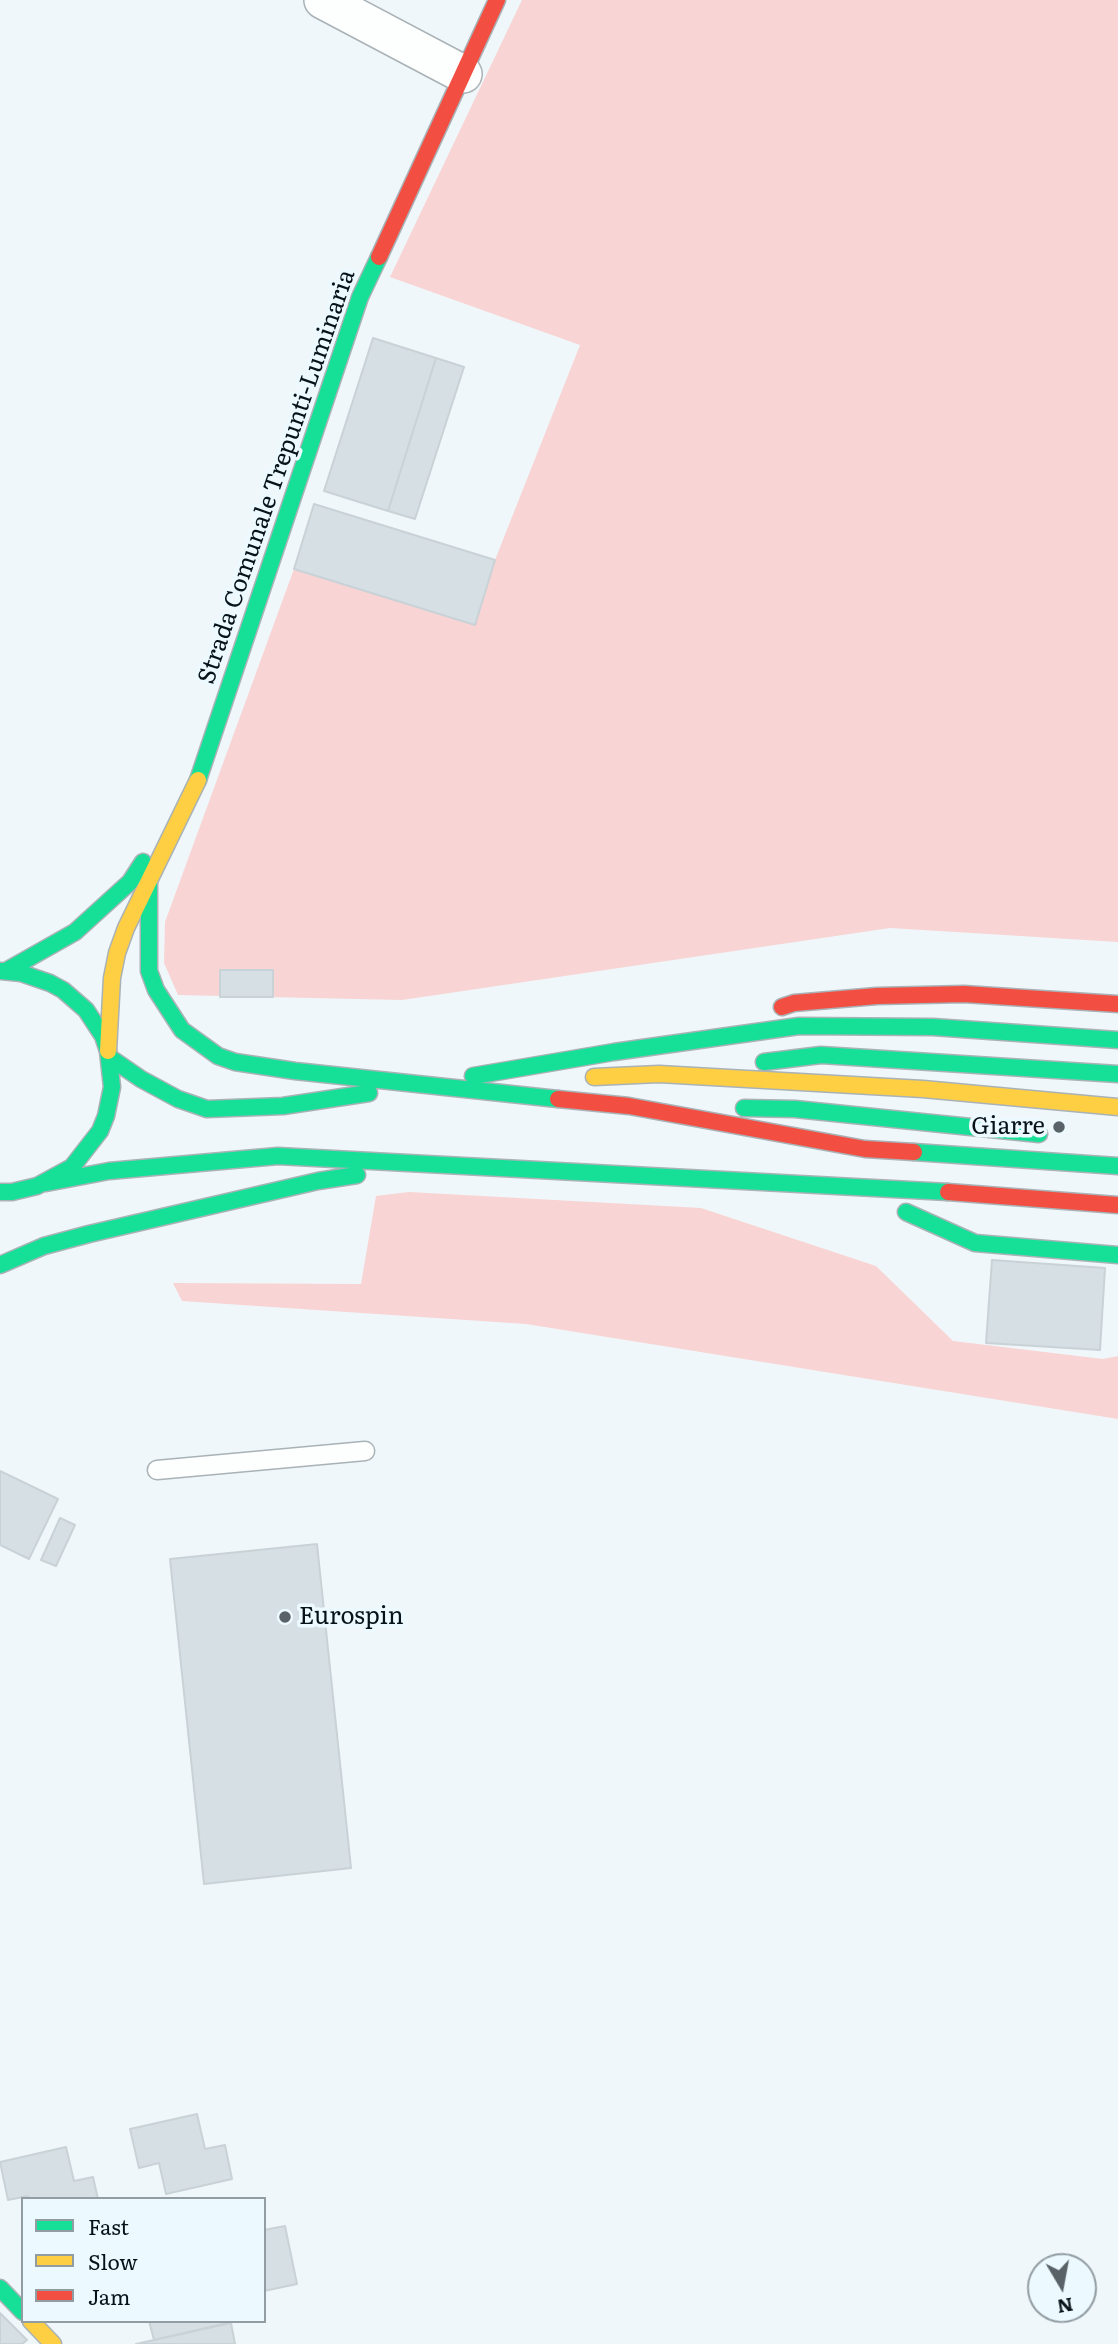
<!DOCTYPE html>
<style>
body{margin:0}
#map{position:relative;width:1118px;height:2344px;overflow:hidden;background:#f0f7fa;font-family:Literata,serif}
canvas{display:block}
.legend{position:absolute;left:21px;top:2197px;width:245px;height:126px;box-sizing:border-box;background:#ecf9fe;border:2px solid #919da2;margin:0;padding:9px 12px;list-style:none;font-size:21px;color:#081318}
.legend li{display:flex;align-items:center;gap:14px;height:35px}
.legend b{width:35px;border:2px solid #919da2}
.north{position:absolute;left:1027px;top:2253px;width:70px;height:70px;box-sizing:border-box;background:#ecf9fe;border:2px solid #919da2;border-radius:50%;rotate:170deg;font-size:19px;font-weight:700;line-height:28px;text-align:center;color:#081318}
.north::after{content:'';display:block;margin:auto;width:24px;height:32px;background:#596367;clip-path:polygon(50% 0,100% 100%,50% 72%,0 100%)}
</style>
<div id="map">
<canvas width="1118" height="2344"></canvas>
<ul class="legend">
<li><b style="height:9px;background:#16e098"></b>Fast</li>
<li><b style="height:9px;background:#ffcf43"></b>Slow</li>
<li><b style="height:9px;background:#f24e42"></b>Jam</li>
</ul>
<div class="north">N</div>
</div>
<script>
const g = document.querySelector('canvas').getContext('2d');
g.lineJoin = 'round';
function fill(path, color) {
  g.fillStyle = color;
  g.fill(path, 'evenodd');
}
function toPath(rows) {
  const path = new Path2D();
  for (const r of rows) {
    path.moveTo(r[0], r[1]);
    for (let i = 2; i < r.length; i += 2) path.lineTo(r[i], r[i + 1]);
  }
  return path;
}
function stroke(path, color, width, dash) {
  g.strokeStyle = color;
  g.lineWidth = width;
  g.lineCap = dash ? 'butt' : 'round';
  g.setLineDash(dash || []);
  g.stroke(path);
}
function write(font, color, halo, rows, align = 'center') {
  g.font = font + ' Literata,serif';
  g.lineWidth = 7;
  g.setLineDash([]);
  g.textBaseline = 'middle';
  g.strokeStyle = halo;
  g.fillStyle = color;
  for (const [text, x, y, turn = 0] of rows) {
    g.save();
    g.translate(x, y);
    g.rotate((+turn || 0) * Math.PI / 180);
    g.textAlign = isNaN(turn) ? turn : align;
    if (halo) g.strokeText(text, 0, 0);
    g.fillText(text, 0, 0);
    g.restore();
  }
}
const green = toPath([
 [522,0,1118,0,1118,942,890,928,402,1000,178,995,164,963,165,922,294,569,475,625,495,560,580,345,390,277],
 [409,1192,701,1208,876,1266,953,1341,1103,1359,1118,1356,1118,1419,526,1324,182,1301,173,1283,361,1284,376,1196]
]);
const building = toPath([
 [373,338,436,358,388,511,324,491,373,338],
 [436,358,464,367,415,519,388,511,436,358],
 [314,504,495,560,475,625,294,569,314,504],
 [220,970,273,970,273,997,220,997,220,970],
 [992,1260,1105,1268,1100,1350,986,1343,992,1260],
 [0,1471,58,1499,29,1559,0,1545,0,1471],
 [60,1518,75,1525,56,1566,41,1560,60,1518],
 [317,1544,351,1868,204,1884,170,1559,317,1544],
 [197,2114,205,2149,225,2145,232,2179,166,2194,159,2163,139,2168,130,2129,197,2114],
 [66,2147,74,2181,93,2177,98,2199,29,2199,28,2196,8,2200,0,2162,66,2147],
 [285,2226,297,2284,264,2291,264,2230,285,2226],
 [0,2313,27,2340,22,2344,0,2344,0,2313],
 [149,2321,236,2321,154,2340,149,2321],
 [231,2323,235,2344,136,2344,154,2340,231,2323]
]);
const lane = toPath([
 [157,1470,365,1451]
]);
const street = toPath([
 [323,0,463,74]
]);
const fast = toPath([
 [198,780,360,297,379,257],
 [149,883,149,971,156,990,182,1030,218,1056,235,1062,295,1071,558,1099],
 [0,971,21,973,50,983,63,990,86,1010,103,1036,108,1051,112,1087,106,1116,100,1131,72,1167,37,1186,12,1192,0,1192],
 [6,971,75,932,130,882,143,862],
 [109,1057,141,1079,178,1099,207,1109,283,1106,369,1093],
 [764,1062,821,1055,1118,1074],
 [473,1076,614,1052,799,1026,933,1027,1118,1040],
 [744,1108,795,1109,1039,1134],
 [914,1152,1118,1166],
 [46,1183,109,1171,278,1156,948,1192],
 [906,1212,975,1243,1118,1255],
 [0,1265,44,1246,89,1234,318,1181,357,1175],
 [0,2288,23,2312]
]);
const slow = toPath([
 [108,1051,112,978,117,953,126,928,198,780],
 [594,1077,659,1074,923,1089,1118,1107],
 [31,2321,53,2344]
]);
const jam = toPath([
 [379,257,497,0],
 [782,1007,794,1003,877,996,964,994,1118,1004],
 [558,1099,629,1106,865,1149,914,1152],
 [948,1192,1118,1205]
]);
const markers = [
 [1059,1127,7,"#596367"],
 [285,1617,7,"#596367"]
];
const streetNames = [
 ["Strada Comunale Trepunti-Luminaria",277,477,-71]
];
const poiNames = [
 ["Giarre",1045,1127],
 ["Eurospin",299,1617,"left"]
];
fill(green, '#f8d4d4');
fill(building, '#d6dfe4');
stroke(building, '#c9d2d6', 2);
stroke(lane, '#a9b2b6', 21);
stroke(street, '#a9b2b6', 40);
stroke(fast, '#a9b2b6', 19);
stroke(slow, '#a9b2b6', 19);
stroke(jam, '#a9b2b6', 19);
stroke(lane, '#fdfefe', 18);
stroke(street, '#fdfefe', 37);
stroke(fast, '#16e098', 16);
stroke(slow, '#ffcf43', 16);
stroke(jam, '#f24e42', 16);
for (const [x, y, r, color] of markers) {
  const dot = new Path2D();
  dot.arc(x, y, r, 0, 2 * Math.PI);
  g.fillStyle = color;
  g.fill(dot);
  stroke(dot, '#ecf9fe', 2.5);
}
write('24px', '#081318', '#ecf9fe', streetNames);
write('24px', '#081318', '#ecf9fe', poiNames, 'right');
</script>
